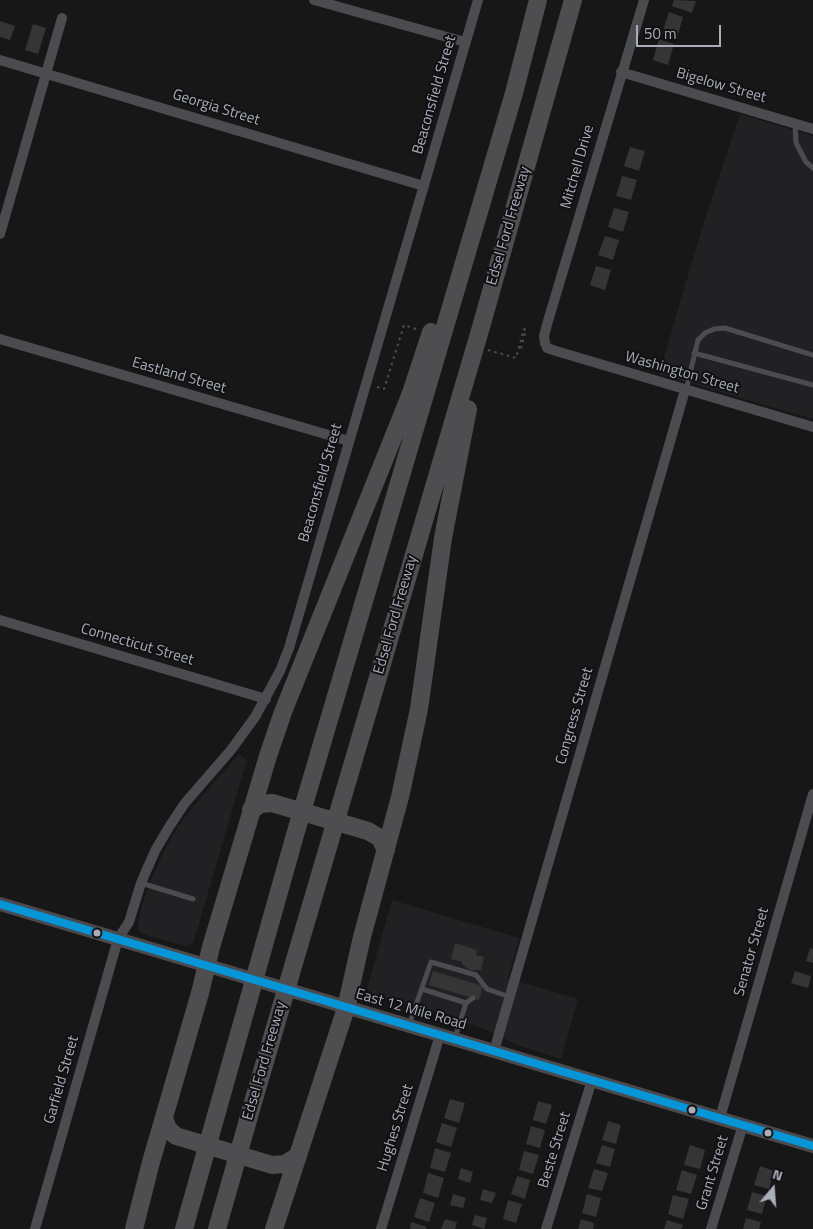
<!DOCTYPE html>
<style>
body{margin:0}
#map{position:relative;width:813px;height:1229px;overflow:hidden;background:#171717;font-family:"Titillium Web",sans-serif}
canvas{display:block}
.north{position:absolute;left:748px;top:1164px;width:50px;height:50px;-webkit-text-stroke:4px #111113;paint-order:stroke;rotate:18deg;font-size:14px;font-weight:700;line-height:20px;text-align:center;color:#a8adb8}
.north::after{content:'';display:block;margin:auto;width:18px;height:22px;background:#a8adb8;clip-path:polygon(50% 0,100% 100%,50% 72%,0 100%)}
.scale{position:absolute;left:636px;top:25px;width:85px;height:22px;box-sizing:border-box;border:2px solid #a8adb8;border-top:0;padding-left:6px;font-size:15px;line-height:18px;white-space:nowrap;color:#a8adb8;-webkit-text-stroke:4px #111113;paint-order:stroke}
</style>
<div id="map">
<canvas width="813" height="1229"></canvas>
<div class="north">N</div>
<div class="scale">50 m</div>
</div>
<script>
const g = document.querySelector('canvas').getContext('2d');
g.lineJoin = 'round';
function fill(path, color) {
  g.fillStyle = color;
  g.fill(path, 'evenodd');
}
function toPath(rows) {
  const path = new Path2D();
  for (const r of rows) {
    path.moveTo(r[0], r[1]);
    for (let i = 2; i < r.length; i += 2) path.lineTo(r[i], r[i + 1]);
  }
  return path;
}
function stroke(path, color, width, dash) {
  g.strokeStyle = color;
  g.lineWidth = width;
  g.lineCap = dash ? 'butt' : 'round';
  g.setLineDash(dash || []);
  g.stroke(path);
}
function write(font, color, halo, rows, align = 'center') {
  g.font = font + ' "Titillium Web",sans-serif';
  g.lineWidth = 4;
  g.setLineDash([]);
  g.textBaseline = 'middle';
  g.strokeStyle = halo;
  g.fillStyle = color;
  for (const [text, x, y, turn = 0] of rows) {
    g.save();
    g.translate(x, y);
    g.rotate((+turn || 0) * Math.PI / 180);
    g.textAlign = isNaN(turn) ? turn : align;
    if (halo) g.strokeText(text, 0, 0);
    g.fillText(text, 0, 0);
    g.restore();
  }
}
const built = toPath([
 [740,114,813,136,813,419,659,374,702,228],
 [239,754,247,760,193,944,185,946,143,934,139,931,138,922,142,905,153,875,165,849,178,826,192,808],
 [392,900,519,938,508,978,578,999,561,1059,517,1045,482,1028,380,997,369,991,367,988]
]);
const building = toPath([
 [674,0,696,1,692,13,672,6],
 [669,12,683,17,677,38,662,33],
 [0,21,15,26,10,40,0,37],
 [33,24,46,28,38,54,25,50],
 [659,39,674,44,668,65,653,60],
 [630,147,645,151,639,171,624,166],
 [622,176,637,180,631,200,616,196],
 [614,208,629,212,623,232,608,227],
 [605,236,619,240,613,260,598,255],
 [596,266,611,270,605,290,590,285],
 [455,943,477,950,476,955,484,957,481,970,470,970,462,964,463,962,451,959],
 [810,948,813,949,813,963,806,961],
 [433,971,483,986,479,1000,429,985],
 [795,971,811,976,808,988,791,983],
 [450,1099,465,1103,459,1123,444,1118],
 [538,1101,552,1105,546,1124,533,1120],
 [608,1121,621,1125,616,1144,602,1140],
 [442,1123,457,1128,451,1147,436,1142],
 [531,1126,545,1130,540,1148,526,1144],
 [602,1145,615,1149,610,1167,596,1163],
 [690,1145,705,1150,700,1169,684,1165],
 [435,1148,451,1153,445,1172,430,1168],
 [524,1151,539,1155,533,1174,519,1170],
 [760,1166,774,1171,769,1189,754,1185],
 [461,1168,473,1172,470,1183,458,1179],
 [594,1169,608,1173,602,1191,588,1188],
 [682,1170,697,1175,691,1194,676,1190],
 [428,1173,444,1178,438,1198,423,1193],
 [517,1176,530,1180,525,1199,511,1194],
 [483,1189,496,1193,492,1203,480,1200],
 [752,1192,767,1196,762,1214,747,1210],
 [453,1194,466,1198,463,1208,450,1205],
 [587,1194,601,1198,596,1217,582,1213],
 [673,1195,689,1199,683,1219,668,1214],
 [420,1198,435,1203,429,1222,414,1217],
 [508,1200,522,1204,516,1223,503,1219],
 [475,1215,487,1218,484,1229,472,1225],
 [746,1218,761,1222,759,1229,743,1229],
 [445,1219,457,1222,455,1229,441,1229],
 [581,1219,594,1223,593,1229,578,1229],
 [667,1220,683,1225,681,1229,664,1229],
 [411,1222,427,1227,426,1229,410,1229]
]);
const path = toPath([
 [488,350,516,358,524,329,526,330,520,352],
 [377,387,384,389,404,325,416,329]
]);
const service = toPath([
 [795,124,796,143,806,162,813,168],
 [694,353,813,385],
 [686,390,698,340,705,333,714,329,725,328,813,355],
 [141,883,193,899],
 [422,989,466,1003,455,1038],
 [466,1003,473,998],
 [409,1025,431,962,476,975,487,989,510,997]
]);
const minor = toPath([
 [314,0,465,42],
 [644,0,548,321,544,336,545,343,547,348,556,351,813,427],
 [0,60,424,186],
 [621,72,813,129],
 [0,234,62,18],
 [0,339,349,441],
 [0,620,266,699],
 [494,1051,685,390],
 [720,1118,813,794],
 [35,1229,118,939,129,922,141,883,155,851,169,827,185,803,231,750,255,717,280,671,289,648,478,0],
 [381,1229,440,1035],
 [546,1229,592,1080],
 [711,1229,743,1125]
]);
const secondary = toPath([
 [0,904,813,1146]
]);
const motorway = toPath([
 [251,810,261,804,272,803,368,831,380,838,386,850],
 [164,1118,168,1129,176,1136,272,1165,285,1164,298,1156],
 [134,1229,151,1162,200,993,211,947,268,756,283,712,411,393,431,332],
 [184,1229,295,835,514,93,538,0],
 [217,1229,254,1099,481,327,573,0],
 [274,1229,346,1008,362,937,400,797,419,709,443,538,468,409]
]);
const bus1 = toPath([
 [0,904,813,1146]
]);
const markers = [
 [97,933,4.5,"#a8adb8"],
 [692,1110,4.5,"#a8adb8"],
 [768,1133,4.5,"#a8adb8"]
];
const streetNames = [
 ["Bigelow Street",721,86,16],
 ["Beaconsfield Street",435,95,-74],
 ["Georgia Street",216,108,17],
 ["Mitchell Drive",578,167,-74],
 ["Edsel Ford Freeway",509,226,-74],
 ["Washington Street",682,373,16],
 ["Eastland Street",179,376,16],
 ["Beaconsfield Street",321,483,-74],
 ["Edsel Ford Freeway",396,615,-74],
 ["Connecticut Street",137,645,16],
 ["Congress Street",575,716,-74],
 ["Senator Street",752,952,-74],
 ["East 12 Mile Road",411,1010,16],
 ["Edsel Ford Freeway",265,1061,-74],
 ["Garfield Street",62,1080,-74],
 ["Hughes Street",396,1128,-73],
 ["Beste Street",555,1150,-73],
 ["Grant Street",713,1173,-73]
];
fill(built, '#212123');
fill(building, '#353536');
stroke(path, '#4d4e52', 2, [2.5, 4]);
stroke(service, '#4b4c50', 5);
stroke(minor, '#4b4c50', 10);
stroke(secondary, '#4a4a4e', 14);
stroke(motorway, '#4e4e51', 18);
stroke(bus1, '#0696d7', 8);
for (const [x, y, r, color] of markers) {
  const dot = new Path2D();
  dot.arc(x, y, r, 0, 2 * Math.PI);
  g.fillStyle = color;
  g.fill(dot);
  stroke(dot, '#111113', 2);
}
write('15px', '#a8adb8', '#111113', streetNames);
</script>
